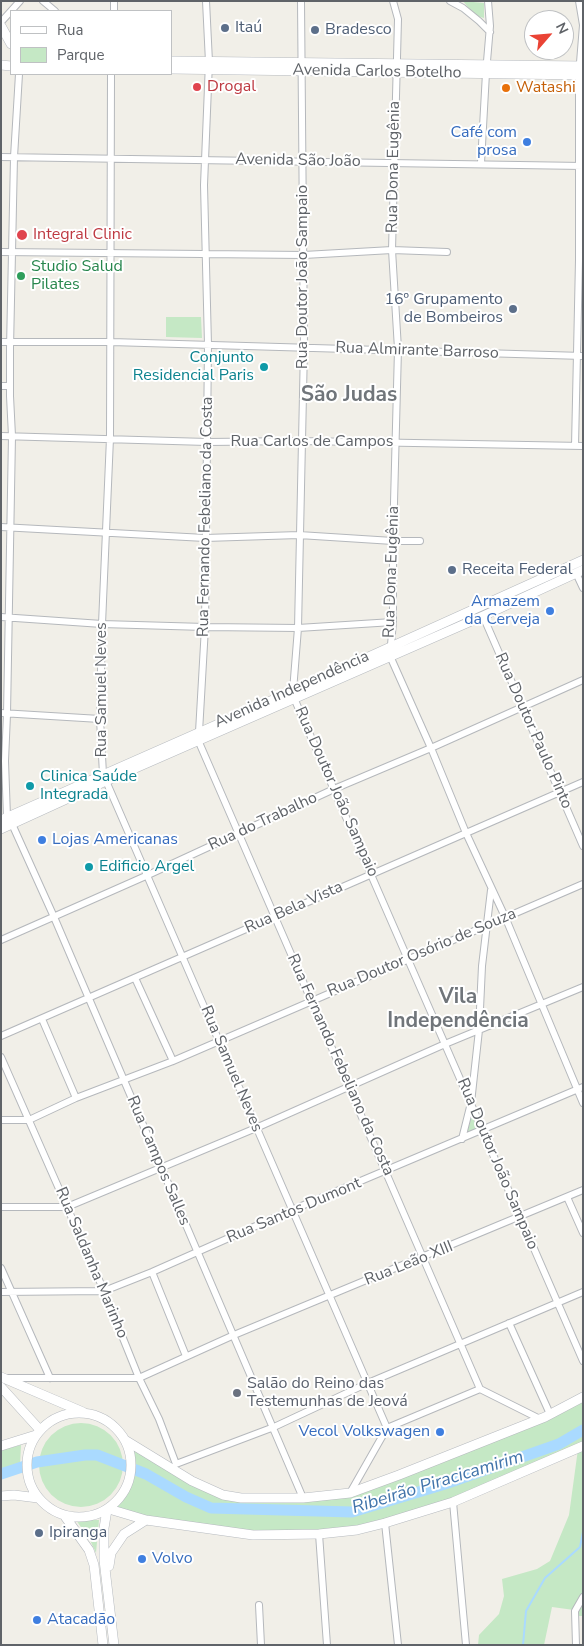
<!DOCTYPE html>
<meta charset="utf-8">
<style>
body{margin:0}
#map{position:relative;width:584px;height:1646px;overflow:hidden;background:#f1efe8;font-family:"Nunito Sans",sans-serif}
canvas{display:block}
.frame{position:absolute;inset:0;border:2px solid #5f6368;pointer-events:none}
.legend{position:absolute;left:10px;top:10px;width:162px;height:65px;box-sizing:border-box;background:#fff;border:1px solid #bfc1c3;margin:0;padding:6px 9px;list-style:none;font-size:15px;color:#5f6368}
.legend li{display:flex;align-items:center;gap:10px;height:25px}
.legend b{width:25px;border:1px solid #bfc1c3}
.north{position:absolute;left:524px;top:10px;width:50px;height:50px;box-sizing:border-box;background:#fff;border:1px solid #bfc1c3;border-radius:50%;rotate:63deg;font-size:14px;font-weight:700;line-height:20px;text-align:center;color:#5f6368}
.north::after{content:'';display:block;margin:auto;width:18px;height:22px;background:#ea4335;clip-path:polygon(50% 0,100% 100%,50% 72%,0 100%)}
</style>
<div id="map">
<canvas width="584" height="1646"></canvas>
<div class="frame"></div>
<ul class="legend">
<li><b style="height:6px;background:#fff"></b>Rua</li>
<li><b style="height:14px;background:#c5e8c5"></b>Parque</li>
</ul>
<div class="north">N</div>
</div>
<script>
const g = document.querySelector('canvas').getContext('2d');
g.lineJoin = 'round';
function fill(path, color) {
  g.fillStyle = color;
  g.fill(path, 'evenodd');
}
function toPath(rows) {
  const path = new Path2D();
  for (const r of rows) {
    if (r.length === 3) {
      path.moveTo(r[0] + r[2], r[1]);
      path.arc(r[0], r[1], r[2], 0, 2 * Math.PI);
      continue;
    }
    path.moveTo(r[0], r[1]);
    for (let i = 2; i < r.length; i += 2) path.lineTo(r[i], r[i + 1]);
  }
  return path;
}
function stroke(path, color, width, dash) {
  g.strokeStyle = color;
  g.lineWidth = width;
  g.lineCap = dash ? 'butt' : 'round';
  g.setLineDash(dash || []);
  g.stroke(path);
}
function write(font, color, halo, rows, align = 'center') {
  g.font = font + ' "Nunito Sans",sans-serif';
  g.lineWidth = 4;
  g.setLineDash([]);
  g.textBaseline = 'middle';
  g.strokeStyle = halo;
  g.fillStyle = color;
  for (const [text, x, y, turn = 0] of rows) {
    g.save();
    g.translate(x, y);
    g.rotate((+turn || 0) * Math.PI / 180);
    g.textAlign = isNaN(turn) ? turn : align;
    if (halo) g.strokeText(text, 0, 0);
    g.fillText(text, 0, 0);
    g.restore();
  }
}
const green = toPath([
 [463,1,484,3,484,18,477,16,471,11],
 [166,317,201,317,202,338,166,337],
 [471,1110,479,1129,465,1134],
 [583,1397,583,1616,575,1616,574,1610,552,1607,544,1645,478,1645,479,1635,499,1614,504,1596,502,1579,537,1569,550,1561,569,1515,578,1449,453,1502,357,1530,253,1535,146,1520,109,1509,120,1499,127,1487,132,1461,125,1440,223,1495,350,1493,540,1419],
 [81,1465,42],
 [21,1445,20,1466,1,1472,1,1450],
 [76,1520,99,1520,96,1553,90,1540]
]);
const stream = toPath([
 [523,1645,526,1611,545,1578,580,1547,583,1532]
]);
const river = toPath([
 [1,1474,37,1462,85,1455,97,1455,146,1474,186,1497,211,1508,352,1512,445,1484,559,1444,583,1430]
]);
const street = toPath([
 [43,1,55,11],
 [301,1,304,347,298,628,293,691,294,698,583,1361],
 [393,1,398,19,392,250,398,349,393,541,393,622,390,656,431,748,466,833,506,919,583,1103],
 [450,1,463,8,479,21,490,32],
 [114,11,114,1],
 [1,22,20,1],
 [111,74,110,438,102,624,100,719,103,774,387,1428],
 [1,157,583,166],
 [481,163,486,73,490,26,488,1],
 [1,252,304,255,392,250,447,252],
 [1,342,111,342,583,356],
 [1,386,10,386],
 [1,436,207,442,302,441,583,446],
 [575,446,579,260,579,75,583,25,579,1],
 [1,527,205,538,299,535,393,541,420,541],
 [576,573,583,588],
 [483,616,583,846],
 [1,617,102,624,205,627,298,628,393,622],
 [1,713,100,719],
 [199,732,205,627,208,345,204,185,209,62,206,1],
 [198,740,480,1389],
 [7,817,5,761,7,714,12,436,10,396,10,348,14,157,19,74],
 [12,824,54,917,303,1498],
 [1,940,148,875,334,789,431,748,583,680],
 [135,978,173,1061],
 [42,1019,76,1098],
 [1,1036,583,782],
 [1,1057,104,1291,139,1378,159,1419,176,1464],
 [1,1120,29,1120,76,1098,173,1061,583,884],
 [462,1139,471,1103,479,1030,482,966,491,890],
 [567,1197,583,1233],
 [1,1207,67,1207,256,1128,445,1044,583,987],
 [1,1268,50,1378],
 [152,1272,186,1356],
 [1,1292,104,1291,152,1272,292,1210,583,1087],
 [509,1323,550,1414],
 [7,1378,139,1378,234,1335,583,1190],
 [176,1464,274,1427,368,1383,583,1292],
 [350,1493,387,1428,480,1389,540,1419],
 [453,1502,466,1645],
 [385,1523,398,1645],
 [319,1534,327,1645],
 [259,1605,261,1645],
 [576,1645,575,1611,583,1597]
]);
const secondary = toPath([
 [1,26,11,44],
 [171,61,583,66],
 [1,65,11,66],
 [171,69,583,75],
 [1,820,293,691,583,560],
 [1,829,106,781,483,616,583,570],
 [1,1377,83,1412],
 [1,1387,40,1430],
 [79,1465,52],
 [125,1440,192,1481,223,1495,241,1498,303,1498,350,1493,399,1475,545,1417,583,1397],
 [1,1446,36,1435],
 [1,1496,14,1495,38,1498],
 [109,1509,146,1520,253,1535,319,1534,357,1530,385,1523,453,1502,583,1446],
 [107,1510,104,1528,104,1560,114,1645],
 [64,1515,89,1550,94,1565,103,1645],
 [109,1566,111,1553,124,1534,146,1520]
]);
const markers = [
 [225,28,5,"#5c6f8a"],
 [315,30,5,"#5c6f8a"],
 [197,87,5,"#e0444e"],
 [506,88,5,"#e8710a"],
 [527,142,5,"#3f7fe0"],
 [22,235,6,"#e0444e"],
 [21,276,5,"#2e9e5b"],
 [513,309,5,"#5c6f8a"],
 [264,367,5,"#0f9aa8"],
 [452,570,5,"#5c6f8a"],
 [550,611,5,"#3f7fe0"],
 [30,786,5,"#0f9aa8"],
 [42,840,5,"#3f7fe0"],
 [89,867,5,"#0f9aa8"],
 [237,1393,5,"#6b7280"],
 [440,1432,5,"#3f7fe0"],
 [39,1533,5,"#5c6f8a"],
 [142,1559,5,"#3f7fe0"],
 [37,1620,5,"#3f7fe0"]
];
const serviceNames = [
 ["Itaú",235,28],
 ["Bradesco",325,30],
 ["16º Grupamento",503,300,"right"],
 ["de Bombeiros",503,318,"right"],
 ["Receita Federal",462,570],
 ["Ipiranga",49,1533]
];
const streetNames = [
 ["Avenida Carlos Botelho",377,72,1],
 ["Avenida São João",298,161,1],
 ["Rua Dona Eugênia",394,167,-89],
 ["Rua Doutor João Sampaio",303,277,-90],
 ["Rua Almirante Barroso",417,351,2],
 ["Rua Carlos de Campos",312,442],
 ["Rua Fernando Febeliano da Costa",206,517,-89],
 ["Rua Dona Eugênia",392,572,-88],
 ["Rua Samuel Neves",102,690,-90],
 ["Avenida Independência",292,690,-24],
 ["Rua Doutor Paulo Pinto",533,731,66],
 ["Rua Doutor João Sampaio",336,792,66],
 ["Rua do Trabalho",263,822,-25],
 ["Rua Bela Vista",294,908,-24],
 ["Rua Doutor Osório de Souza",422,953,-23],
 ["Rua Fernando Febeliano da Costa",340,1065,66],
 ["Rua Samuel Neves",231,1069,67],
 ["Rua Campos Salles",158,1161,67],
 ["Rua Doutor João Sampaio",497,1164,67],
 ["Rua Santos Dumont",294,1211,-23],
 ["Rua Saldanha Marinho",91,1263,67],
 ["Rua Leão XIII",409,1264,-22]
];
const healthNames = [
 ["Drogal",207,87],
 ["Integral Clinic",33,235]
];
const foodNames = [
 ["Watashi",516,88]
];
const shopNames = [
 ["Café com",517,133],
 ["prosa",517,151],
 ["Armazem",540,602],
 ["da Cerveja",540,620],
 ["Lojas Americanas",52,840,"left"],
 ["Vecol Volkswagen",430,1432],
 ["Volvo",152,1559,"left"],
 ["Atacadão",47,1620,"left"]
];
const leisureNames = [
 ["Studio Salud",31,267],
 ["Pilates",31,285]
];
const cultureNames = [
 ["Conjunto",254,358,"right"],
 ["Residencial Paris",254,376,"right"],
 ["Clinica Saúde",40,777],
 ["Integrada",40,795],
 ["Edificio Argel",99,867]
];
const worshipNames = [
 ["Salão do Reino das",247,1384],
 ["Testemunhas de Jeová",247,1402]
];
const waterNames = [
 ["Ribeirão Piracicamirim",438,1483,-17]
];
const districtNames = [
 ["São Judas",349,396],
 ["Vila",458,998],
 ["Independência",458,1022]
];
fill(green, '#c5e8c5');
stroke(stream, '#aadaff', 2);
stroke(river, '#aadaff', 11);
stroke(street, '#b5b8bc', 8);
stroke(secondary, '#b6babf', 10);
stroke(street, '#fff', 6);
stroke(secondary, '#fff', 9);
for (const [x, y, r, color] of markers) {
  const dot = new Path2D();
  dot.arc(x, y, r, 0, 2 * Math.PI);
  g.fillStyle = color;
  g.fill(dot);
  stroke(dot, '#fff', 2);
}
write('16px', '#4e5e75', '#fff', serviceNames, 'left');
write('16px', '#5f6368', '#fff', streetNames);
write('16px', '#be3a42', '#fff', healthNames, 'left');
write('16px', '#c56008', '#fff', foodNames, 'left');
write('16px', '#366cbe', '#fff', shopNames, 'right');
write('16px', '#27864d', '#fff', leisureNames, 'left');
write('16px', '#0d838f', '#fff', cultureNames, 'left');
write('16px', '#5b616d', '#fff', worshipNames, 'left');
write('italic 18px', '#4174aa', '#fff', waterNames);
write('bold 21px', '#70757a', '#fff', districtNames);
</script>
